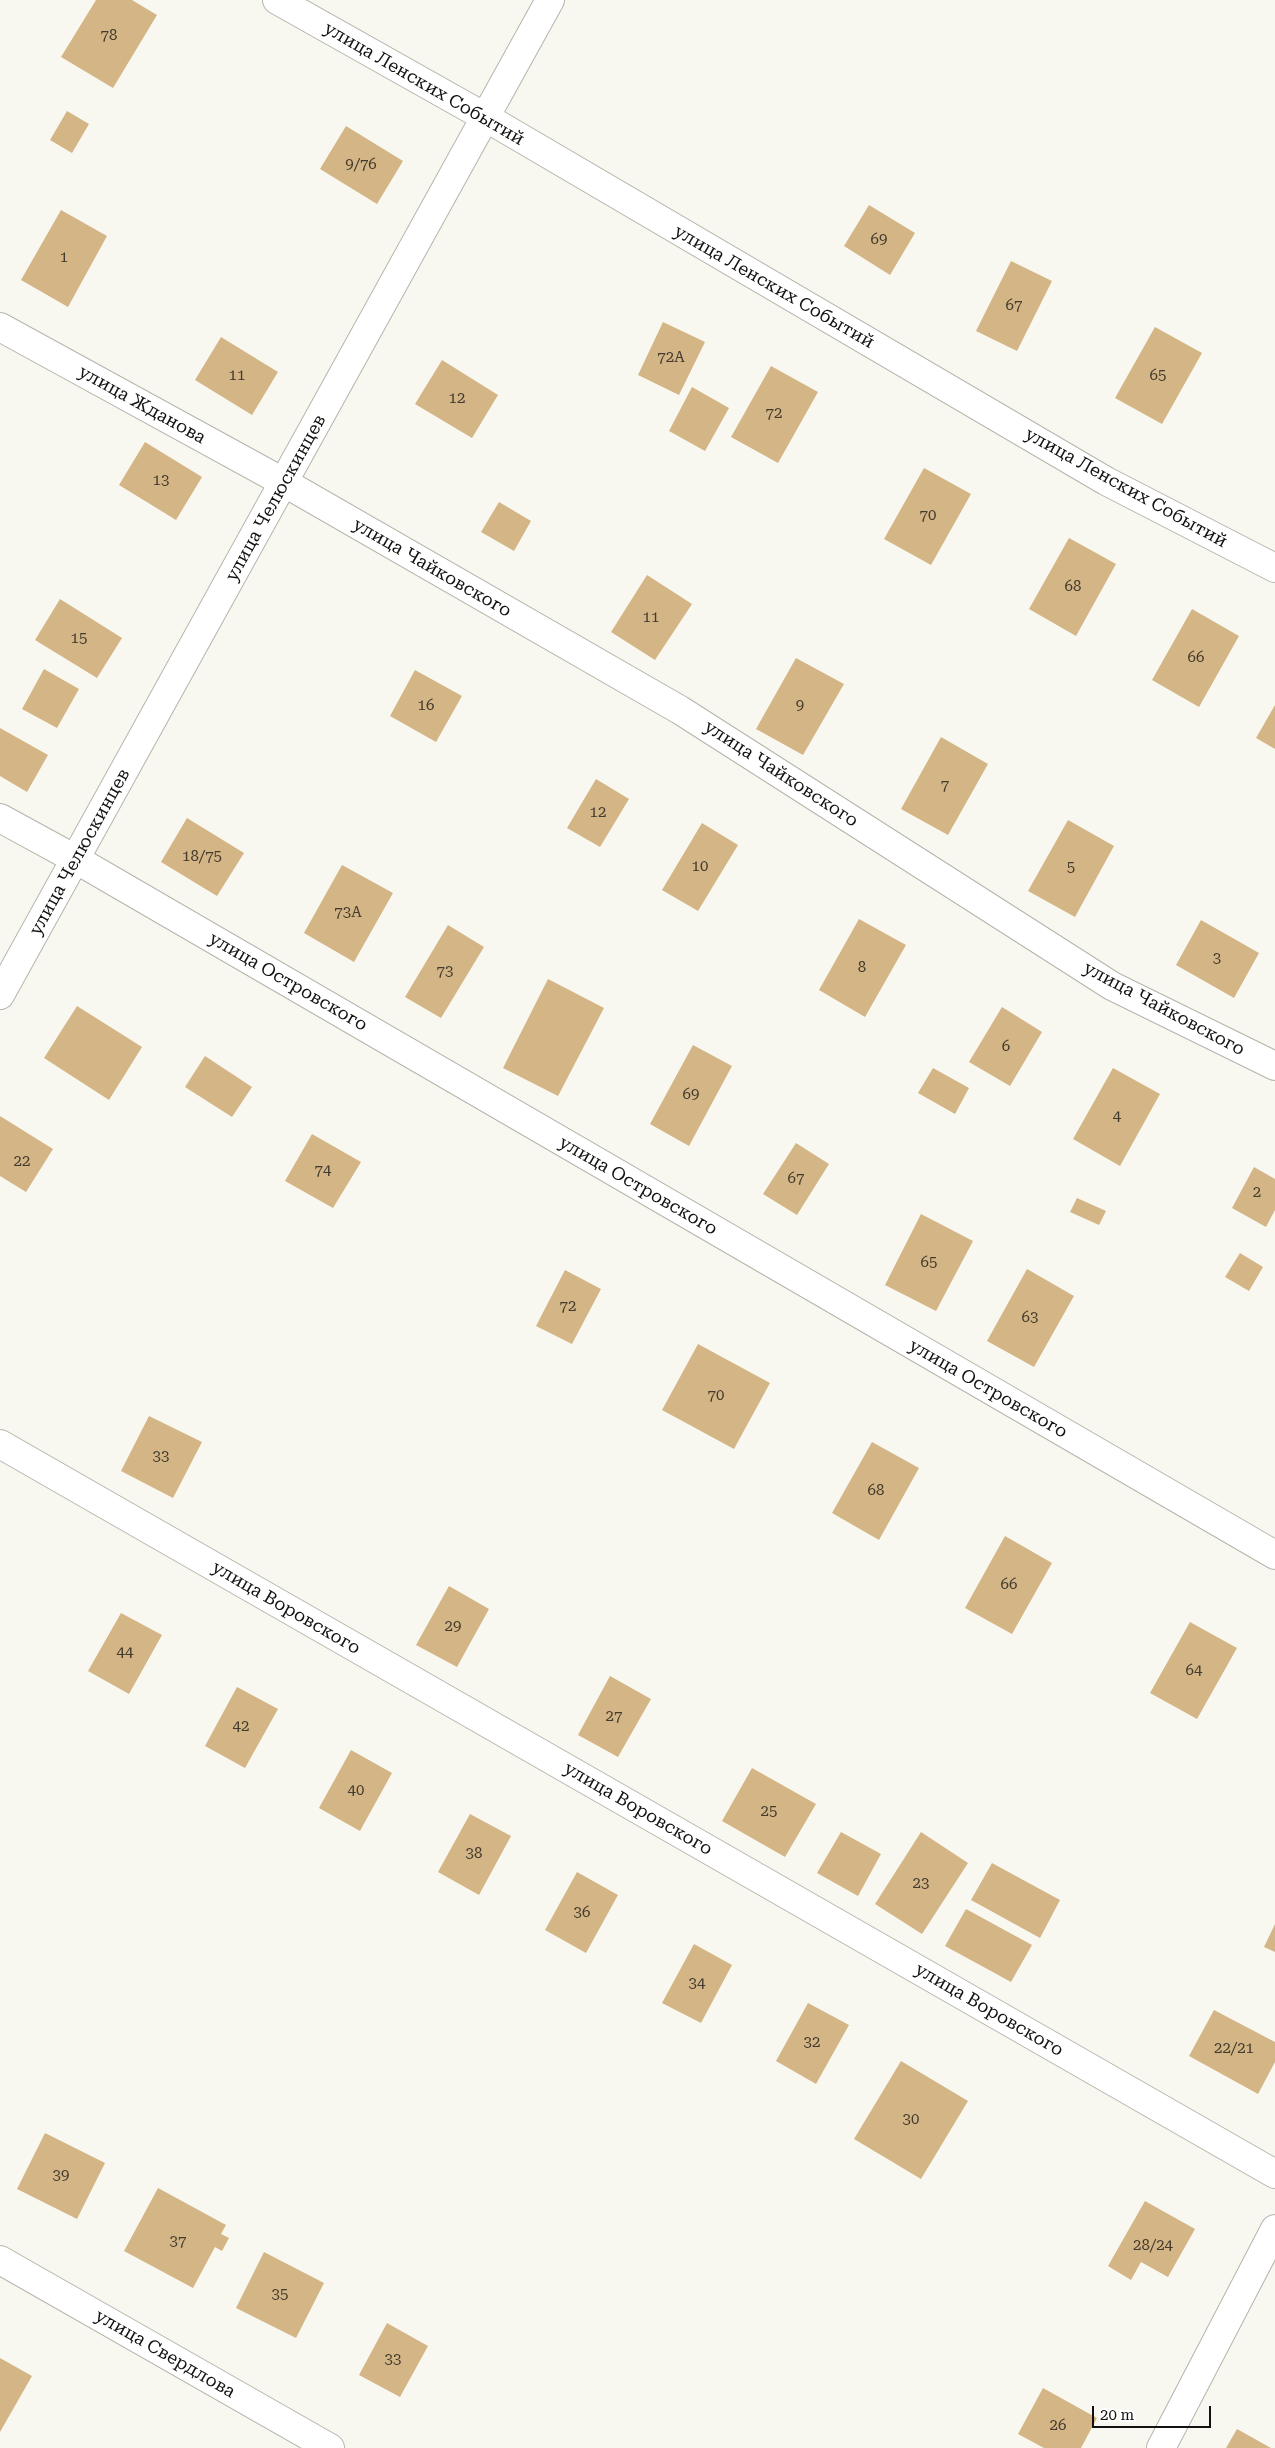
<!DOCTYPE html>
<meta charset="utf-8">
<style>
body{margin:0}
#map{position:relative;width:1275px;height:2448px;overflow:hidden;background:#f9f8f0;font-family:"Roboto Serif",serif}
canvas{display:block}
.scale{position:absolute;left:1092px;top:2406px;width:119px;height:22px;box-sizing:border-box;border:2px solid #131210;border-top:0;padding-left:6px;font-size:15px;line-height:18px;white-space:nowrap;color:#131210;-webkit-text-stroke:4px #fff;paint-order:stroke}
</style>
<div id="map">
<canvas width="1275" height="2448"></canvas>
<div class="scale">20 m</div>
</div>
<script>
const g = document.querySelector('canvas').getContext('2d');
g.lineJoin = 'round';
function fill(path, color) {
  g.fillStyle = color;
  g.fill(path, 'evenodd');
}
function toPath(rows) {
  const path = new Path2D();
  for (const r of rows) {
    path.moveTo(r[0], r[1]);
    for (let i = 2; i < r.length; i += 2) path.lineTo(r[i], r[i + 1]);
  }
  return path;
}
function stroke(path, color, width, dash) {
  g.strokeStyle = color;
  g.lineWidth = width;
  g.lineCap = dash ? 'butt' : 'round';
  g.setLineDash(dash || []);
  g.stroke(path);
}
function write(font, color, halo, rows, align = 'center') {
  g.font = font + ' "Roboto Serif",serif';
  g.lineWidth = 5;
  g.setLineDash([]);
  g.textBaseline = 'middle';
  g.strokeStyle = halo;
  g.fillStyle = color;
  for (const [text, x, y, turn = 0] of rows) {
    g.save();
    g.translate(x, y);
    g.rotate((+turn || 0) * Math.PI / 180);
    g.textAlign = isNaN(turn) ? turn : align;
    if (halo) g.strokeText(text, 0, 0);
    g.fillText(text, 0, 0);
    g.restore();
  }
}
const building = toPath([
 [96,0,132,0,157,15,113,88,61,57],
 [67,111,89,124,72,153,50,140],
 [346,126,403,161,377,204,320,169],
 [869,205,915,233,890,275,844,246],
 [61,210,107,236,68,307,21,280],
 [1011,261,1052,281,1017,351,976,331],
 [663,322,705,342,679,395,638,375],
 [1155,327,1202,353,1162,424,1115,398],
 [221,337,278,372,252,415,195,380],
 [442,360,498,395,472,438,415,404],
 [771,366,818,392,778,463,731,437],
 [692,387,729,408,705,451,669,431],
 [145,442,202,477,176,520,119,485],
 [924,468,971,494,931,565,884,539],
 [499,502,531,521,514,551,481,532],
 [1069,538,1116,564,1076,636,1029,609],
 [647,575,692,604,655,660,611,632],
 [60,599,122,638,97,678,35,640],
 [1192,609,1239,636,1199,707,1152,680],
 [796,658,844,684,803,755,756,729],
 [44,669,79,689,57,728,22,709],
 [415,670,462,696,436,742,390,716],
 [1275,705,1275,749,1256,738],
 [0,728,48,755,27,792,0,776],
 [941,737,988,764,948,835,901,809],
 [596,779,629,799,600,847,567,828],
 [187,818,244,853,217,896,161,862],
 [1068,820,1114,846,1075,917,1028,891],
 [702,823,738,845,698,911,662,890],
 [342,865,393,893,354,962,304,933],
 [859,919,906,945,865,1017,819,990],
 [1201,920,1259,953,1234,998,1176,965],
 [448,925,484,947,441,1018,405,997],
 [548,979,604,1008,558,1096,503,1068],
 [77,1006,142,1047,109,1100,44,1058],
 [1002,1007,1042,1032,1010,1086,969,1062],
 [693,1045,732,1066,689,1146,650,1124],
 [205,1056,252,1087,232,1117,185,1087],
 [933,1068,969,1088,955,1114,918,1093],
 [1113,1068,1160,1094,1120,1166,1073,1139],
 [0,1116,53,1149,26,1192,0,1176],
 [312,1134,361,1162,333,1208,285,1181],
 [796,1143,829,1164,797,1215,763,1194],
 [1254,1167,1275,1179,1275,1210,1266,1227,1232,1208],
 [1077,1198,1106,1211,1099,1225,1070,1212],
 [921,1214,973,1241,936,1311,885,1285],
 [1240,1253,1263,1267,1249,1291,1225,1277],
 [1027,1269,1074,1296,1034,1367,987,1341],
 [565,1270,601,1289,572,1344,536,1326],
 [698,1344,770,1383,734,1449,662,1410],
 [149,1416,202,1442,173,1498,121,1471],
 [872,1442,919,1468,879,1540,832,1513],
 [1005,1536,1052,1563,1012,1634,965,1608],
 [449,1586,489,1609,457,1667,416,1645],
 [121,1613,162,1635,129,1694,88,1671],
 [1190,1622,1237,1648,1197,1719,1150,1693],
 [610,1676,651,1699,618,1757,578,1735],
 [237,1687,278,1709,245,1768,205,1746],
 [351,1750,392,1773,360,1831,319,1808],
 [752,1768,816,1804,785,1857,722,1821],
 [470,1814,511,1836,479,1895,438,1872],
 [841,1832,881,1854,858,1896,817,1873],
 [921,1832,968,1863,922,1934,875,1904],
 [992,1863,1060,1900,1040,1938,971,1900],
 [577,1872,618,1895,586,1953,545,1930],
 [966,1909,1032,1945,1011,1982,945,1946],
 [1275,1924,1275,1952,1264,1947],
 [694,1944,732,1965,701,2023,662,2003],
 [808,2003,849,2025,816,2084,776,2061],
 [1214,2010,1275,2042,1275,2062,1258,2094,1189,2056],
 [901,2061,968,2101,921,2179,854,2139],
 [45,2133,105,2163,77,2219,17,2189],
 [158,2188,226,2225,221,2234,229,2238,222,2251,215,2247,193,2288,124,2251],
 [1145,2201,1195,2229,1168,2277,1141,2262,1131,2280,1108,2266],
 [264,2252,324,2283,296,2338,236,2308],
 [387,2323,428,2346,400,2397,359,2375],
 [0,2358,32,2376,0,2432],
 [1043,2388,1097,2418,1081,2448,1044,2448,1018,2434],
 [1237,2429,1271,2448,1226,2448]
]);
const minor = toPath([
 [277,0,485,117,1106,481,1275,568],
 [0,327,285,483,680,710,1112,986,1275,1066],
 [0,818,77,860,1275,1555],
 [0,995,550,0],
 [0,1444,1275,2174],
 [0,2260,330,2448],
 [1161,2448,1275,2229]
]);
const numberNames = [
 ["78",109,36],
 ["9/76",361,165],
 ["69",879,240],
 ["1",64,258],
 ["67",1014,306],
 ["72А",671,358],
 ["11",237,376],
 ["65",1158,376],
 ["12",457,399],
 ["72",774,414],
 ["13",161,481],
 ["70",928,516],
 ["68",1073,587],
 ["11",651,618],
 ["15",79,639],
 ["66",1196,658],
 ["16",426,706],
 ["9",800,706],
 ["7",945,786],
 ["12",598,813],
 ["18/75",202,857],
 ["10",700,867],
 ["5",1071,868],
 ["73А",348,913],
 ["3",1217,959],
 ["8",862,968],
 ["73",445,972],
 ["6",1006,1047],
 ["69",691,1095],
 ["4",1117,1117],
 ["22",22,1162],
 ["74",323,1171],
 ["67",796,1179],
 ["2",1257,1193],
 ["65",929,1263],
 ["72",568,1307],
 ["63",1030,1318],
 ["70",716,1396],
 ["33",161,1457],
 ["68",876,1491],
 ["66",1009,1585],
 ["29",453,1627],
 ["44",125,1653],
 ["64",1194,1671],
 ["27",614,1717],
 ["42",241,1727],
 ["40",356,1791],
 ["25",769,1812],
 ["38",474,1854],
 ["23",921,1884],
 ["36",582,1913],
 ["34",697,1984],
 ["32",812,2043],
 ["22/21",1234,2049],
 ["30",911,2120],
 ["39",61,2176],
 ["37",178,2242],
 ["28/24",1153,2246],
 ["35",280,2295],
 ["33",393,2360],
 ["26",1058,2426]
];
const streetNames = [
 ["улица Ленских Событий",424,84,30],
 ["улица Ленских Событий",774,287,30],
 ["улица Жданова",142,405,29],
 ["улица Ленских Событий",1126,488,29],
 ["улица Челюскинцев",276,498,-61],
 ["улица Чайковского",432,568,30],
 ["улица Чайковского",781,774,33],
 ["улица Челюскинцев",80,852,-61],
 ["улица Островского",288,982,30],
 ["улица Чайковского",1164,1009,28],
 ["улица Островского",638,1186,30],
 ["улица Островского",988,1389,30],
 ["улица Воровского",286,1608,30],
 ["улица Воровского",638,1809,30],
 ["улица Воровского",989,2010,30],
 ["улица Свердлова",165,2354,30]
];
fill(building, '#d4b586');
stroke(minor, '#b5b4ac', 30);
stroke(minor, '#fff', 28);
write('15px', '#433b2e', null, numberNames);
write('18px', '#131210', '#fff', streetNames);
</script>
